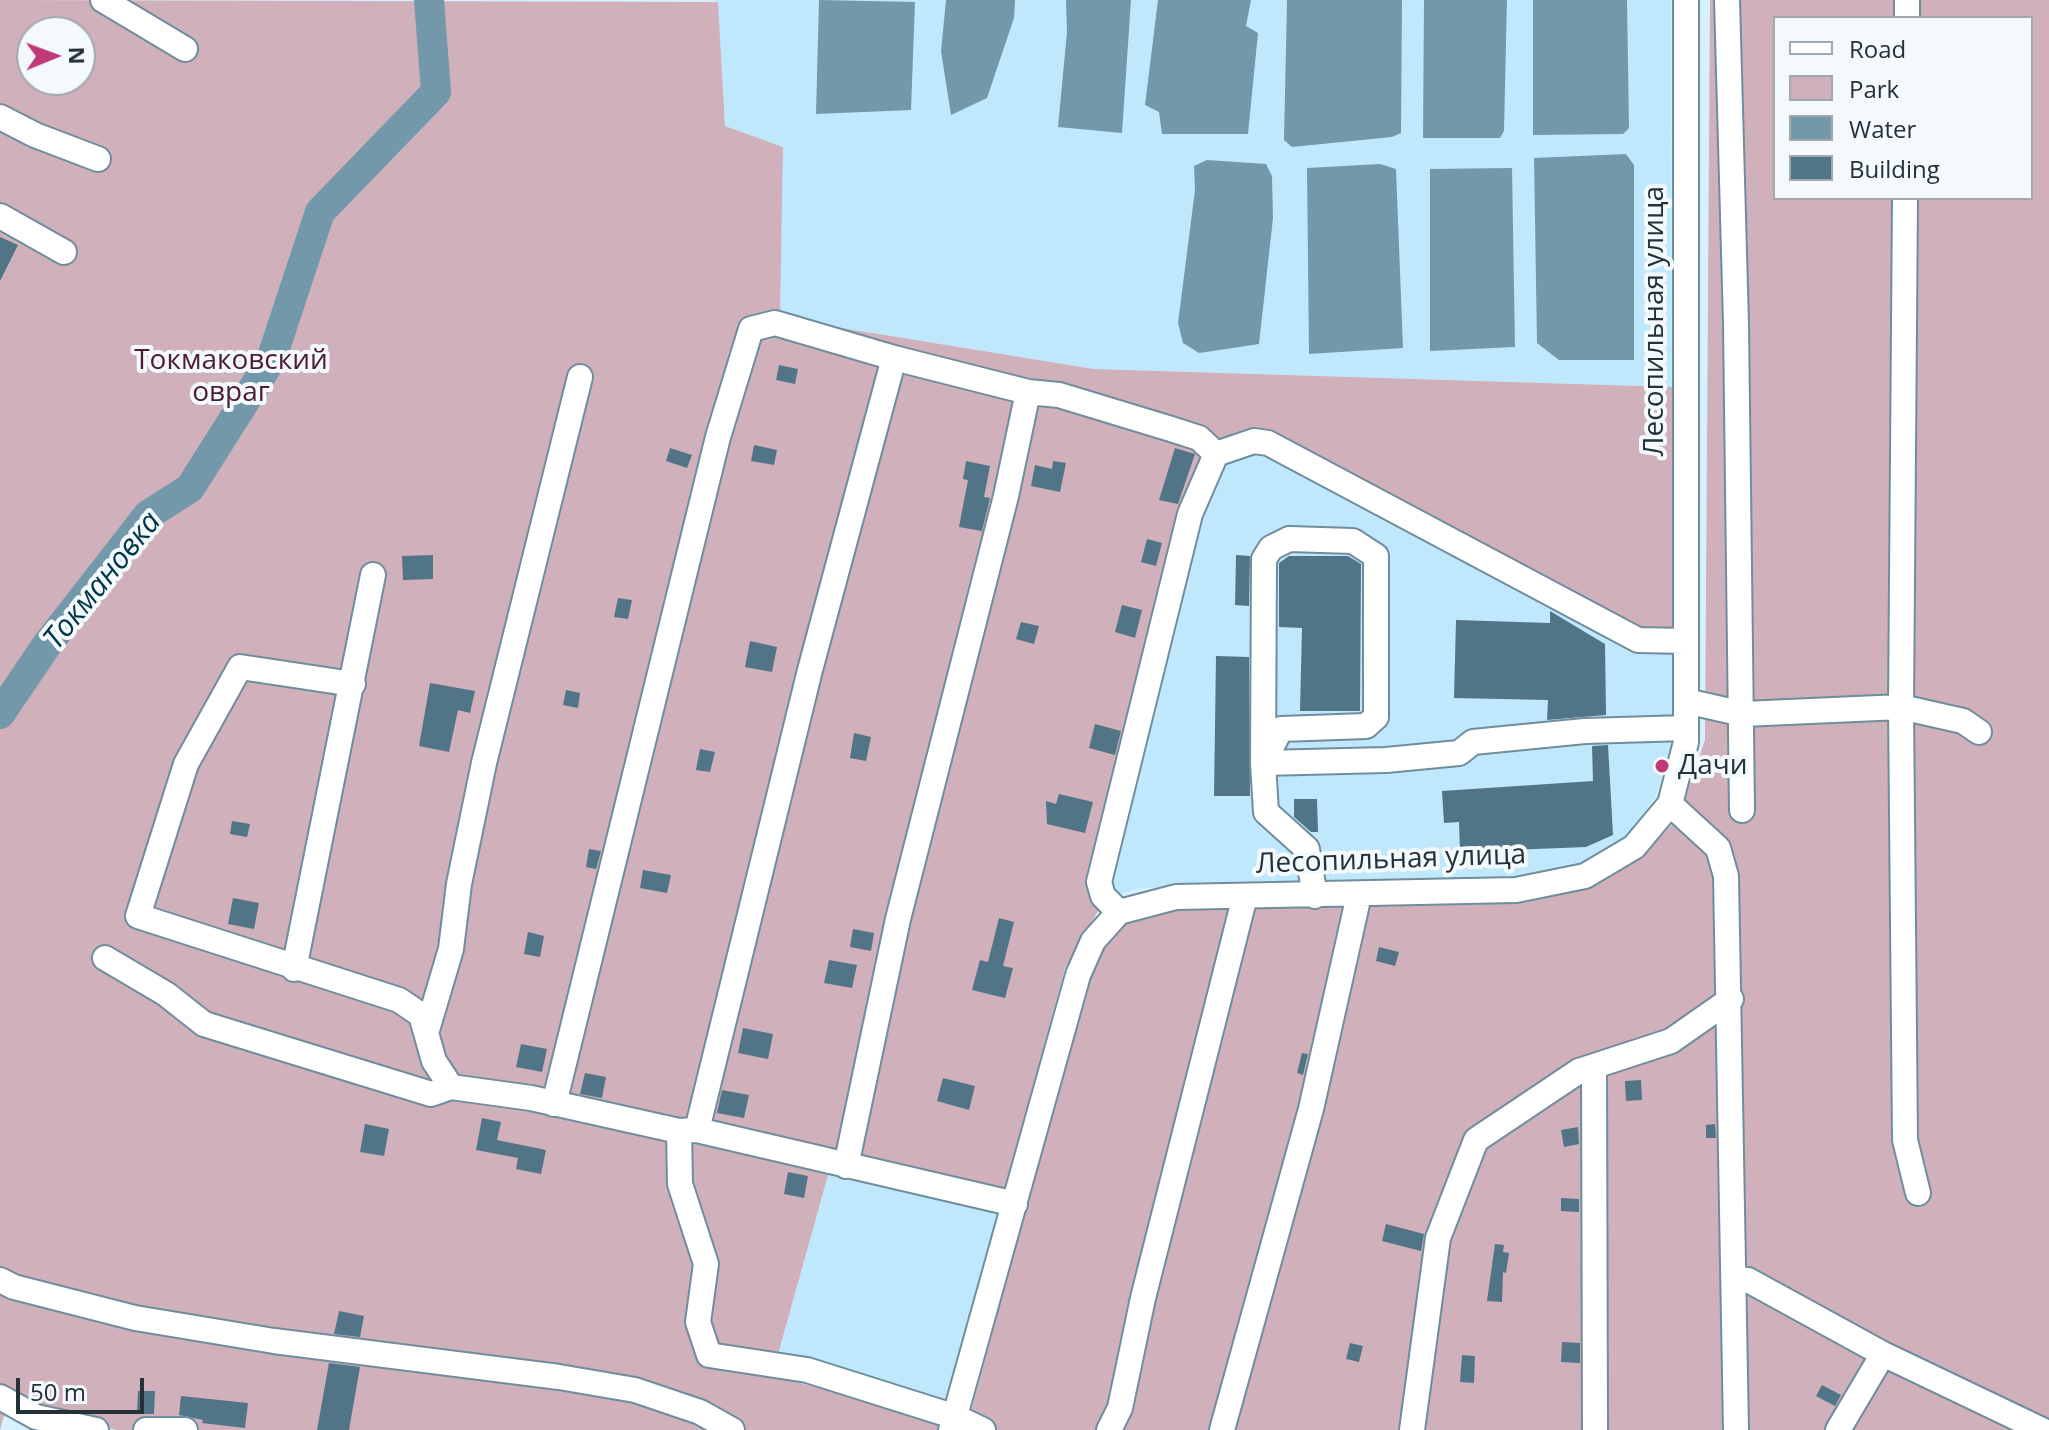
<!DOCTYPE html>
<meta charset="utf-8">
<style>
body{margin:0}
#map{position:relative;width:2049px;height:1430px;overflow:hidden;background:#d6f0fd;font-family:"Open Sans",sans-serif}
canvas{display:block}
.legend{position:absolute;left:1773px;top:16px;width:260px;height:184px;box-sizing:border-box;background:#f3f9fd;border:2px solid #a1a9ae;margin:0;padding:10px 14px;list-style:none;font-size:24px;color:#253138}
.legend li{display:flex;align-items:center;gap:16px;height:40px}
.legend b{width:40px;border:2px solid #a1a9ae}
.north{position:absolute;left:16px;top:16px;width:80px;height:80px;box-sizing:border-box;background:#f3f9fd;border:2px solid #a1a9ae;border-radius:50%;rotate:89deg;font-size:22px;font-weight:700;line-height:32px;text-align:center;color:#253138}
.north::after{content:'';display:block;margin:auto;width:28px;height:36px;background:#c03979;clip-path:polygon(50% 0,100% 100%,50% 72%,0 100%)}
.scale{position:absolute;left:16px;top:1378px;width:128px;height:36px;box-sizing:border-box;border:4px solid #253138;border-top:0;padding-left:10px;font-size:24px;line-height:28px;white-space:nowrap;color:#253138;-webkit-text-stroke:6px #f3f9fd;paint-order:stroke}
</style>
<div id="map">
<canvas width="2049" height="1430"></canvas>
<ul class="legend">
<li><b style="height:10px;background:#fff"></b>Road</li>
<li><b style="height:22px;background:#d0b0bb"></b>Park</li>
<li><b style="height:22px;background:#7398aa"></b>Water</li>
<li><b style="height:22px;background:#517586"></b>Building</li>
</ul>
<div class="north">N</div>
<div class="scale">50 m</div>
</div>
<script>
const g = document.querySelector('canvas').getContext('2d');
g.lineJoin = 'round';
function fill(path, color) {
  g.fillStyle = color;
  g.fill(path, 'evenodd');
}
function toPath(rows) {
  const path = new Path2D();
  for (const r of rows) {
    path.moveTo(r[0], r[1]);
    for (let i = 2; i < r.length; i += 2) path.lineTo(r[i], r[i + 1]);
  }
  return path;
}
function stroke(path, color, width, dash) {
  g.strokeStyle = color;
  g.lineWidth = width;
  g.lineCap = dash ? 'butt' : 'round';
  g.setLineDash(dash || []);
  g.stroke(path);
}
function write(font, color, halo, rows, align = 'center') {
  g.font = font + ' "Open Sans",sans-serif';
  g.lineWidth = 8;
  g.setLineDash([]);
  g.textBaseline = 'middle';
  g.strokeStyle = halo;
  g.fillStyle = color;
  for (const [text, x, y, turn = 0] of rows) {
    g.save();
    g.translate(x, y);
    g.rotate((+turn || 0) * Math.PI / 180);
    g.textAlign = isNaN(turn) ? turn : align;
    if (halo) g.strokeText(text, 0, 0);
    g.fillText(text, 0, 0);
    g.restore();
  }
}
const built = toPath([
 [710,0,1671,0,1672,387,1094,369,780,318,783,147,725,126,718,2],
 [1241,440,1675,646,1674,742,1655,797,1627,838,1579,866,1509,880,1140,888,1110,897,1104,886,1195,514,1216,471],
 [833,1157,1002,1199,940,1419,772,1377]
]);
const green = toPath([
 [0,0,718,2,725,126,783,147,780,318,1094,369,1672,387,1675,646,1242,440,1224,444,1210,440,1101,906,1065,968,1002,1199,833,1157,772,1376,940,1419,937,1430,117,1430,7,1405,0,1430],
 [32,32,80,32,80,80,32,80],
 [1710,0,2049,0,2049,1430,977,1430,972,1408,1088,977,1102,950,1123,924,1178,908,1588,887,1646,852,1678,818,1705,740],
 [1775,18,2031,18,2031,198,1775,198]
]);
const water = toPath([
 [819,0,915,2,911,110,816,114],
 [946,0,1015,0,1014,18,987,98,951,115,941,51],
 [1066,0,1131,0,1122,133,1058,127,1067,32],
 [1158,0,1251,0,1246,26,1258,33,1248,134,1162,134,1159,112,1145,105],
 [1287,0,1402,0,1401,133,1392,137,1292,147,1284,140],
 [1424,0,1507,0,1504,131,1500,138,1423,138],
 [1533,0,1627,0,1629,128,1623,134,1533,135],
 [1626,154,1634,165,1634,360,1559,360,1537,343,1534,158],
 [1207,160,1266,164,1272,176,1273,218,1259,344,1199,353,1183,343,1178,323,1195,190,1194,166],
 [1380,164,1396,169,1403,348,1309,354,1307,168],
 [1512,168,1515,347,1430,351,1430,169]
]);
const river = toPath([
 [0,714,46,646,148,515,190,488,271,360,320,212,436,92,429,0]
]);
const building = toPath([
 [0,237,18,245,0,281],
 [779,365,798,369,795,384,776,380],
 [754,445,777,450,774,465,751,461],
 [670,448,692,455,687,468,666,461],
 [1175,448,1195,454,1178,504,1159,500],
 [966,461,990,466,984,497,990,498,982,531,959,527,968,480,963,479],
 [1053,461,1066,463,1060,492,1031,486,1035,465,1052,469],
 [1147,539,1162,543,1156,566,1141,562],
 [433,555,433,579,403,580,402,556],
 [1236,555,1250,556,1249,606,1235,605],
 [1289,556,1348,556,1361,564,1360,711,1300,711,1302,628,1279,627,1279,563],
 [618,598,632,600,628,619,614,617],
 [1122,605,1142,610,1135,638,1115,632],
 [1550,611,1605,644,1606,715,1547,720,1548,700,1454,698,1456,620,1550,623],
 [1021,622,1039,626,1034,644,1016,639],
 [750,641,777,647,772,672,745,667],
 [1216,656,1249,657,1250,796,1214,796],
 [430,683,475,691,470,713,458,710,449,752,419,746],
 [566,690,580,693,578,708,563,705],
 [1095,724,1121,731,1115,755,1089,748],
 [854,733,871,737,866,761,850,758],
 [1608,745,1613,835,1586,847,1460,852,1459,822,1444,823,1442,791,1593,781,1592,746],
 [700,749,715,752,710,772,696,770],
 [1059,794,1093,802,1085,833,1047,824,1046,801,1056,804],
 [1294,799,1317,799,1318,832,1311,832,1294,817],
 [232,821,250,824,247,837,230,834],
 [589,849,601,851,596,869,586,867],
 [643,870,671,875,667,893,640,888],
 [233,898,259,903,254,929,228,924],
 [999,918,1014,922,1003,966,1013,968,1005,998,972,990,980,960,988,962],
 [853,929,874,933,871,951,850,947],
 [528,932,544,936,540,957,524,954],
 [1379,947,1399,952,1395,966,1376,961],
 [829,960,857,965,852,988,824,983],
 [743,1028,773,1034,768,1059,738,1053],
 [521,1044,547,1049,542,1072,516,1067],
 [1302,1053,1308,1054,1303,1075,1297,1073],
 [585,1073,606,1077,602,1098,580,1094],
 [943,1078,975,1086,969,1110,937,1101],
 [1641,1080,1642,1100,1626,1101,1625,1081],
 [722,1090,749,1095,744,1118,717,1113],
 [482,1118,501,1122,497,1140,546,1150,541,1174,516,1169,518,1158,476,1150],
 [365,1124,389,1129,384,1156,360,1152],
 [1715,1124,1716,1138,1706,1138,1706,1125],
 [1578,1127,1579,1144,1564,1147,1561,1130],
 [788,1172,808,1176,804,1198,784,1194],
 [1561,1198,1579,1199,1579,1212,1561,1211],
 [1386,1224,1424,1234,1421,1251,1382,1241],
 [1495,1244,1504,1245,1503,1252,1509,1253,1506,1273,1503,1272,1502,1302,1487,1301],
 [339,1311,364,1316,360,1337,334,1334],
 [1562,1342,1580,1343,1580,1363,1561,1362],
 [1350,1343,1363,1346,1359,1362,1346,1359],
 [1462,1355,1475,1356,1474,1383,1460,1382],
 [329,1363,360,1367,349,1430,317,1430],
 [1822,1385,1841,1395,1835,1406,1816,1396],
 [138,1391,155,1391,154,1414,137,1414],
 [181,1396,248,1403,245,1428,202,1423,203,1420,179,1415]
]);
const minor = toPath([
 [103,0,185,49],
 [1727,0,1736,324,1742,810],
 [1907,18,1907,0],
 [0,117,35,135,98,159],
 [1905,198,1901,707,1905,1140,1918,1193],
 [0,216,64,252],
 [1028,392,1059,395,1171,429,1199,438,1216,454],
 [353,684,240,667,186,764,138,916,399,1000,421,1015,434,1061,451,1087,531,1098,679,1131,697,1130,1015,1204],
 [1686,701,1743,714,1901,707,1963,721,1979,732],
 [1670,804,1718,848,1726,876,1736,1430],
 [1315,896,1307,849,1266,812,1263,763,1281,729,1366,726,1376,717,1376,556,1353,541,1289,539,1271,548,1264,559,1263,763,1386,760,1459,753,1473,742,1585,731,1686,728],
 [1119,912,1103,896,1099,882,1190,514,1216,454,1254,441,1268,443,1638,640,1685,641],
 [105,958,166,994,204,1024,431,1094,451,1087],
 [294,969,373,575],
 [427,1030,451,949,459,884,484,763,580,377],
 [1594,1067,1595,1430],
 [554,1104,718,437,751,329,775,323,894,358,810,670,697,1130],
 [679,1131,680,1184,706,1264,698,1322,709,1355,807,1370,956,1417,983,1430],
 [846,1166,898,919,1006,496,1028,392,894,358],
 [1735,1279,1748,1280,1883,1354,2042,1430],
 [0,1280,14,1287,135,1318,274,1341,559,1377,635,1390,700,1412,732,1430],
 [0,1397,36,1417,96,1430],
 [146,1430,185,1430],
 [951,1430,1078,975,1093,941,1119,912,1176,897,1516,890,1585,876,1634,847,1670,804,1686,742,1686,0],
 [1109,1430,1120,1408,1143,1298,1245,896],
 [1222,1430,1311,1109,1359,895],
 [1412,1430,1438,1238,1476,1140,1579,1071,1671,1041,1731,999],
 [1838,1430,1883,1354]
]);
const markers = [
 [1662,766,8,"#c03979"]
];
const streetNames = [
 ["Лесопильная улица",1655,321,-90],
 ["Лесопильная улица",1391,860,-2]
];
const parkNames = [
 ["Токмаковский",231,361],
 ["овраг",231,393]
];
const poiNames = [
 ["Дачи",1678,766]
];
const waterNames = [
 ["Токмановка",103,581,-51]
];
fill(built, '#c0e8fd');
fill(green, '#d0b0bb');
fill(water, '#7398aa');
stroke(river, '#7398aa', 30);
fill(building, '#517586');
stroke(minor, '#6f8d9c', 28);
stroke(minor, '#fff', 24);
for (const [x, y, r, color] of markers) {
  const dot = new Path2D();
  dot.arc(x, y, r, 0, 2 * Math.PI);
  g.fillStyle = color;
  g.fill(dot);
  stroke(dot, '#f3f9fd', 3);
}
write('28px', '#253138', '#f3f9fd', streetNames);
write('28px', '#4e1c32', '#f3f9fd', parkNames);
write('28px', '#253138', '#f3f9fd', poiNames, 'left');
write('italic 30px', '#00354a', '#f3f9fd', waterNames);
</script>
